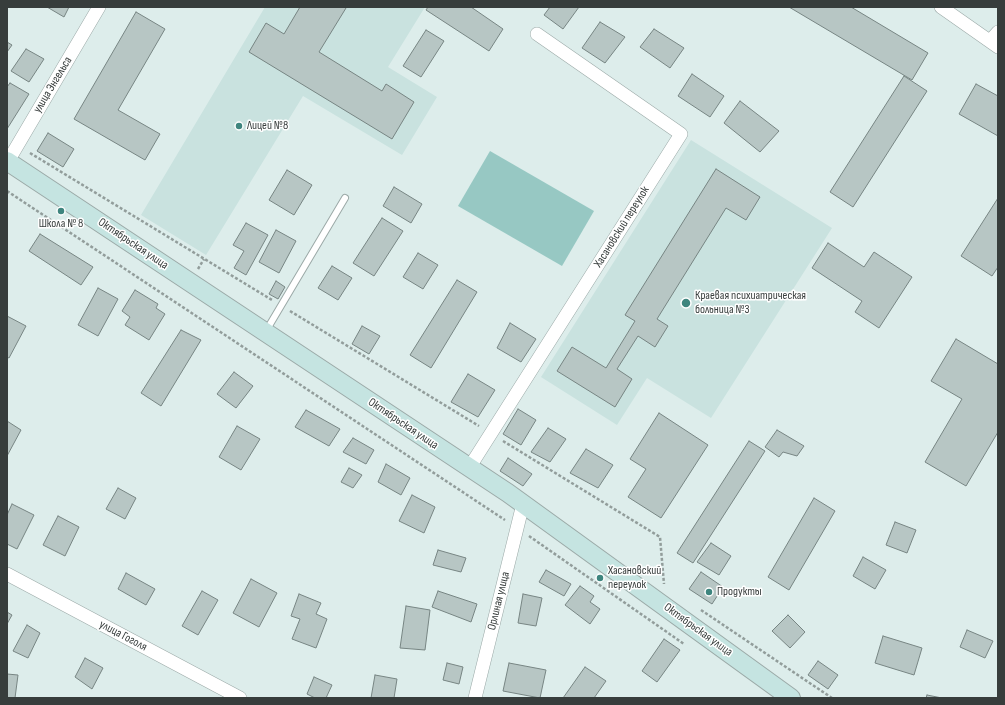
<!DOCTYPE html>
<meta charset="utf-8">
<style>
body{margin:0}
#map{position:relative;width:1005px;height:705px;overflow:hidden;background:#ddedeb;font-family:"Sofia Sans Condensed",sans-serif}
canvas{display:block}
.frame{position:absolute;inset:0;border:8px solid #373d3c;pointer-events:none}
</style>
<div id="map">
<canvas width="1005" height="705"></canvas>
<div class="frame"></div>
</div>
<script>
const g = document.querySelector('canvas').getContext('2d');
g.lineJoin = 'round';
function fill(path, color) {
  g.fillStyle = color;
  g.fill(path, 'evenodd');
}
function toPath(rows) {
  const path = new Path2D();
  for (const r of rows) {
    path.moveTo(r[0], r[1]);
    for (let i = 2; i < r.length; i += 2) path.lineTo(r[i], r[i + 1]);
  }
  return path;
}
function stroke(path, color, width, dash) {
  g.strokeStyle = color;
  g.lineWidth = width;
  g.lineCap = dash ? 'butt' : 'round';
  g.setLineDash(dash || []);
  g.stroke(path);
}
function write(font, color, halo, rows, align = 'center') {
  g.font = font + ' "Sofia Sans Condensed",sans-serif';
  g.lineWidth = 3;
  g.setLineDash([]);
  g.textBaseline = 'middle';
  g.strokeStyle = halo;
  g.fillStyle = color;
  for (const [text, x, y, turn = 0] of rows) {
    g.save();
    g.translate(x, y);
    g.rotate((+turn || 0) * Math.PI / 180);
    g.textAlign = isNaN(turn) ? turn : align;
    if (halo) g.strokeText(text, 0, 0);
    g.fillText(text, 0, 0);
    g.restore();
  }
}
const built = toPath([
 [265,7,425,7,388,67,437,97,402,155,303,96,206,255,141,215],
 [691,140,832,228,711,418,647,378,617,425,541,377]
]);
const green = toPath([
 [490,151,594,211,562,266,458,206]
]);
const building = toPath([
 [47,7,69,7,64,17,47,7],
 [300,7,344,7,346,8,319,52,382,91,386,84,414,102,392,139,249,52,266,23,284,34,300,7],
 [428,7,471,7,503,29,489,51,426,10,428,7],
 [550,7,579,7,563,29,544,15,550,7],
 [789,7,851,7,928,53,912,80,789,7],
 [136,12,165,29,118,110,160,134,145,160,74,119,136,12],
 [600,22,625,37,605,63,582,48,600,22],
 [654,29,684,48,670,68,640,47,654,29],
 [426,30,444,41,421,77,403,66,426,30],
 [7,42,12,45,7,52,7,42],
 [26,49,44,59,29,82,11,71,26,49],
 [692,74,724,96,710,117,678,96,692,74],
 [904,76,927,91,853,207,830,192,904,76],
 [10,83,29,94,7,129,7,87,10,83],
 [976,84,998,96,998,136,959,114,976,84],
 [740,101,779,131,760,152,724,123,740,101],
 [48,133,74,149,63,167,37,151,48,133],
 [716,169,760,197,746,220,726,208,657,319,668,326,655,347,638,336,617,369,632,379,615,407,557,371,572,347,606,368,635,321,625,315,716,169],
 [287,170,312,185,294,215,269,200,287,170],
 [394,187,422,204,411,223,383,206,394,187],
 [998,198,998,267,992,276,961,256,998,198],
 [382,218,403,231,374,276,353,263,382,218],
 [246,223,268,235,246,275,234,268,244,251,233,245,246,223],
 [276,230,296,241,279,273,259,262,276,230],
 [40,234,93,267,81,285,29,251,40,234],
 [828,243,864,267,874,252,912,277,879,328,855,312,862,301,812,268,828,243],
 [418,253,438,265,423,289,403,277,418,253],
 [332,266,352,278,338,300,318,288,332,266],
 [457,280,477,292,431,368,410,355,457,280],
 [276,281,285,287,278,299,269,294,276,281],
 [98,288,118,299,98,336,78,325,98,288],
 [135,290,158,304,156,308,165,314,149,340,125,325,130,317,122,311,135,290],
 [7,316,26,326,9,358,7,357,7,316],
 [510,323,536,339,521,362,497,348,510,323],
 [362,326,380,336,369,354,352,344,362,326],
 [181,330,201,340,161,406,141,393,181,330],
 [956,339,998,364,998,432,966,486,925,462,962,399,931,381,956,339],
 [234,372,253,386,236,408,217,394,234,372],
 [468,374,495,390,478,417,451,402,468,374],
 [518,409,536,420,521,445,503,434,518,409],
 [306,410,340,429,329,446,295,427,306,410],
 [659,413,708,445,661,518,628,497,646,469,630,459,659,413],
 [7,421,21,430,7,456,7,421],
 [237,426,260,439,241,470,219,457,237,426],
 [548,428,566,439,550,462,531,452,548,428],
 [777,430,804,446,797,456,783,452,779,457,765,447,777,430],
 [353,438,374,450,366,464,343,452,353,438],
 [749,441,765,451,693,563,677,553,749,441],
 [586,449,613,465,598,488,570,473,586,449],
 [508,458,532,474,523,486,500,471,508,458],
 [386,464,410,478,401,495,378,482,386,464],
 [349,468,362,475,353,488,341,482,349,468],
 [118,488,136,498,125,519,106,509,118,488],
 [412,495,435,507,424,533,399,521,412,495],
 [814,498,835,511,789,590,768,577,814,498],
 [12,504,34,515,17,549,7,544,7,515,12,504],
 [58,516,79,527,65,556,43,545,58,516],
 [895,522,916,530,907,553,886,545,895,522],
 [711,543,731,556,719,575,697,562,711,543],
 [438,550,466,558,461,572,433,565,438,550],
 [863,557,886,570,875,589,853,576,863,557],
 [546,570,571,584,564,596,539,582,546,570],
 [701,572,723,587,712,604,689,589,701,572],
 [126,573,155,589,146,605,118,589,126,573],
 [251,579,277,593,259,627,233,613,251,579],
 [580,586,594,596,590,602,600,609,590,624,565,605,580,586],
 [202,591,218,600,198,635,182,626,202,591],
 [438,591,477,604,471,622,432,607,438,591],
 [299,594,321,603,316,614,327,619,316,648,292,639,300,619,291,616,299,594],
 [523,594,542,598,536,626,518,623,523,594],
 [406,606,430,610,425,650,400,648,406,606],
 [7,612,12,615,7,624,7,612],
 [788,615,805,632,790,648,772,631,788,615],
 [27,625,40,633,28,658,13,651,27,625],
 [967,630,993,641,985,658,960,647,967,630],
 [883,636,922,648,914,675,875,663,883,636],
 [664,639,680,650,657,682,642,671,664,639],
 [85,658,103,668,92,689,75,677,85,658],
 [818,661,838,675,828,689,808,675,818,661],
 [447,663,463,667,459,684,443,680,447,663],
 [509,663,546,670,540,698,503,691,509,663],
 [585,667,606,681,594,698,563,698,585,667],
 [7,674,18,675,15,698,7,698,7,674],
 [375,675,397,679,394,698,371,698,375,675],
 [314,677,332,685,326,698,315,698,307,694,314,677],
 [927,695,942,698,926,698,927,695]
]);
const path = toPath([
 [30,153,272,300],
 [7,191,505,520],
 [198,269,204,259],
 [290,311,479,426],
 [503,441,660,537,664,584],
 [529,536,684,644],
 [701,610,832,698]
]);
const service = toPath([
 [266,331,345,198]
]);
const minor = toPath([
 [941,7,998,47],
 [990,41,998,32],
 [7,163,99,7],
 [469,468,681,134,537,34],
 [7,574,240,698],
 [475,698,523,504]
]);
const secondary = toPath([
 [7,161,508,493,791,698]
]);
const markers = [
 [239,126,4,"#3e857e"],
 [61,211,4,"#3e857e"],
 [686,303,5,"#3e857e"],
 [600,578,4,"#3e857e"],
 [709,592,4,"#3e857e"]
];
const streetNames = [
 ["улица Энгельса",53,85,-59],
 ["Хасановский переулок",622,227,-58],
 ["Октябрьская улица",133,244,34],
 ["Октябрьская улица",403,424,34],
 ["Орлиная улица",499,601,-76],
 ["Октябрьская улица",698,630,36],
 ["улица Гоголя",123,636,28]
];
const poiNames = [
 ["Лицей №8",247,126],
 ["Школа № 8",61,224,"center"],
 ["Краевая психиатрическая",695,296],
 ["больница №3",695,310],
 ["Хасановский",608,571],
 ["переулок",608,585],
 ["Продукты",717,592]
];
fill(built, '#c9e2df');
fill(green, '#97c8c3');
fill(building, '#b7c6c4');
stroke(building, '#778583', 1);
stroke(service, '#9ba9a7', 8);
stroke(minor, '#9ba9a7', 14);
stroke(secondary, '#9ba9a7', 20);
stroke(path, '#929d9b', 2.5, [3, 2]);
stroke(service, '#fff', 6);
stroke(minor, '#fff', 13);
stroke(secondary, '#c5e4e1', 18);
for (const [x, y, r, color] of markers) {
  const dot = new Path2D();
  dot.arc(x, y, r, 0, 2 * Math.PI);
  g.fillStyle = color;
  g.fill(dot);
  stroke(dot, '#fff', 1.5);
}
write('12px', '#373d3c', '#fff', streetNames);
write('12px', '#373d3c', '#fff', poiNames, 'left');
</script>
